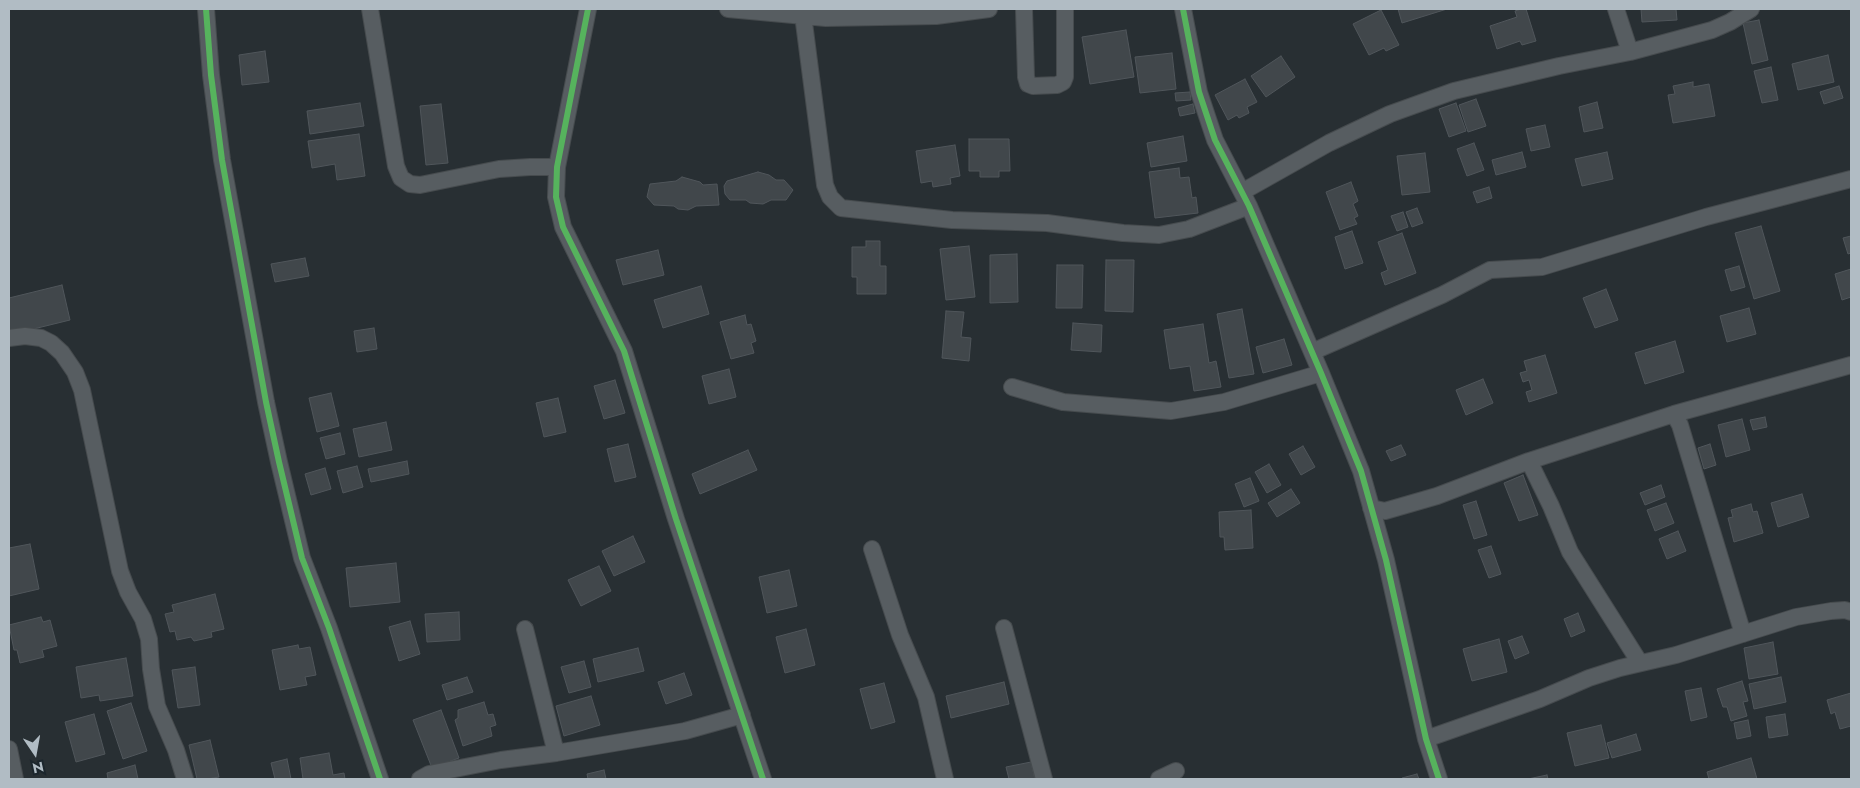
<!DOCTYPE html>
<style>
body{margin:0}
#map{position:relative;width:1860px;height:788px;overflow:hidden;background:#282f33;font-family:Jost,sans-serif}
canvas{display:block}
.frame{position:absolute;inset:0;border:10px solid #b1bcc4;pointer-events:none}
.north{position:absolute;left:10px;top:728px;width:50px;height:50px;-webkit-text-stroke:4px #1c262d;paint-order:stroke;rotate:168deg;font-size:14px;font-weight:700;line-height:20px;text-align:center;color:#b1bcc4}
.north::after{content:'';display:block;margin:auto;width:18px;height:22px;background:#b1bcc4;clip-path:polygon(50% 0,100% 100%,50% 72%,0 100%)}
</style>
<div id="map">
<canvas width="1860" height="788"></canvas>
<div class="frame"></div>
<div class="north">N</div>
</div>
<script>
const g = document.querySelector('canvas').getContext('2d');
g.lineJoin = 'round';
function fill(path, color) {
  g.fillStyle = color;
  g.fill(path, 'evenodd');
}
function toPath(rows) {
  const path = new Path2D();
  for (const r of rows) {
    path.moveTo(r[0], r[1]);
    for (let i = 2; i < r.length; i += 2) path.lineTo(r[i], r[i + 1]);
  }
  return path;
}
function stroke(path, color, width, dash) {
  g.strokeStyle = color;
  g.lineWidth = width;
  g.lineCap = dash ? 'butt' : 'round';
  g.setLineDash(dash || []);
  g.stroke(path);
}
const building = toPath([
 [1398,9,1447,9,1402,23,1398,9],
 [1521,9,1526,9,1536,41,1522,45,1520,41,1497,49,1490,26,1517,17,1515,11,1521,9],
 [1641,9,1676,9,1677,20,1642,22,1641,9],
 [1381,10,1399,45,1386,51,1384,48,1369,55,1353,24,1381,10],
 [1759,20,1768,60,1752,64,1743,23,1759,20],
 [1126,30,1134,77,1090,84,1082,37,1126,30],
 [265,51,269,82,242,85,239,55,265,51],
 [1172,53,1176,89,1140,93,1135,57,1172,53],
 [1828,55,1834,82,1798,90,1792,64,1828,55],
 [1281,56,1295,77,1266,97,1251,76,1281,56],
 [1771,67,1778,100,1762,103,1754,71,1771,67],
 [1245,79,1257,102,1247,107,1249,113,1239,118,1237,115,1228,120,1215,95,1245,79],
 [1693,82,1693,87,1709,84,1715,116,1673,123,1668,95,1675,94,1673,86,1693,82],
 [1839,86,1843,98,1824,104,1820,92,1839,86],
 [1190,92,1191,100,1176,101,1175,93,1190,92],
 [1476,99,1486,126,1468,132,1459,105,1476,99],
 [1597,102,1603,128,1584,132,1579,107,1597,102],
 [360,103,364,126,310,134,307,111,360,103],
 [1456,103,1466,131,1449,137,1439,109,1456,103],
 [441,104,448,163,426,165,420,106,441,104],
 [1193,104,1195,113,1180,116,1178,108,1193,104],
 [1545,125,1550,147,1531,151,1526,129,1545,125],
 [359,134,365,176,337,180,335,164,312,168,308,141,359,134],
 [1183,136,1187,161,1151,167,1147,143,1183,136],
 [969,139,1009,139,1010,171,999,171,999,177,980,177,980,171,969,171,969,139],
 [1474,143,1484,170,1467,176,1457,149,1474,143],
 [955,145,960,176,950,178,951,184,933,187,932,181,921,183,916,151,955,145],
 [1522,152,1526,167,1496,175,1492,160,1522,152],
 [1607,152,1613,179,1582,186,1575,159,1607,152],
 [1425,153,1430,192,1402,195,1397,156,1425,153],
 [1179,168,1180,178,1189,177,1192,198,1196,197,1198,213,1155,218,1149,172,1179,168],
 [758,172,769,175,776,180,784,180,793,190,786,200,771,200,763,204,750,203,746,200,730,200,725,194,724,186,727,181,758,172],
 [682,177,700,182,703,185,717,184,719,205,696,206,688,210,678,209,674,206,654,205,647,197,650,184,676,181,682,177],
 [1351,182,1358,201,1353,204,1358,216,1354,218,1357,224,1340,230,1326,192,1351,182],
 [1489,187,1492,198,1477,203,1473,192,1489,187],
 [1417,208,1423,223,1412,227,1406,212,1417,208],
 [1403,212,1408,227,1397,231,1391,216,1403,212],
 [1761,226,1780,291,1754,299,1735,233,1761,226],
 [1352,231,1363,263,1345,269,1335,237,1352,231],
 [1402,233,1416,273,1385,285,1381,273,1388,270,1378,242,1402,233],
 [1851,236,1851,253,1848,254,1843,238,1851,236],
 [866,241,880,241,880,266,886,266,886,294,857,294,857,277,852,277,852,247,866,247,866,241],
 [969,246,975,297,946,300,940,249,969,246],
 [658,250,664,275,623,285,616,260,658,250],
 [1017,254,1018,302,990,303,990,255,1017,254],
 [305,258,309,276,275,282,271,264,305,258],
 [1106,260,1134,260,1133,312,1105,311,1106,260],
 [1057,265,1083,265,1082,308,1056,308,1057,265],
 [1739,266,1745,287,1731,291,1725,270,1739,266],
 [1851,269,1851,297,1842,300,1835,274,1851,269],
 [62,285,70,320,9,335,9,298,62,285],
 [701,286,709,314,663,328,654,300,701,286],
 [1606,289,1618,320,1595,328,1583,298,1606,289],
 [1749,308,1756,334,1727,342,1720,316,1749,308],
 [1242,309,1254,374,1229,378,1217,314,1242,309],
 [946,311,964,312,961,337,971,338,969,361,942,358,946,311],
 [745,315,747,325,751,324,756,341,751,343,754,353,731,359,720,322,745,315],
 [1073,323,1102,325,1101,352,1071,350,1073,323],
 [1203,324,1209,363,1216,361,1221,387,1194,391,1190,366,1170,369,1164,330,1203,324],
 [374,328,377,349,357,352,354,331,374,328],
 [1284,339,1292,365,1263,373,1256,347,1284,339],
 [1675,341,1684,372,1645,384,1635,353,1675,341],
 [1545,355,1557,393,1529,402,1526,392,1532,390,1529,380,1523,382,1520,373,1527,371,1524,361,1545,355],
 [729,369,736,397,709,404,702,376,729,369],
 [1483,379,1493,403,1466,415,1456,390,1483,379],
 [615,380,625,413,604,419,594,386,615,380],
 [331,393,339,426,317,432,309,398,331,393],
 [558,398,566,432,544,437,536,403,558,398],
 [1765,417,1767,427,1753,430,1750,420,1765,417],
 [1742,419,1750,450,1726,457,1718,425,1742,419],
 [386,422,392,450,359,457,353,429,386,422],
 [340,433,345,454,326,459,320,438,340,433],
 [628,444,636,477,615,482,607,449,628,444],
 [1710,444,1716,465,1704,469,1698,448,1710,444],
 [1401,445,1406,455,1391,461,1386,451,1401,445],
 [1303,446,1315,467,1301,475,1289,454,1303,446],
 [748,450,757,470,700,494,692,474,748,450],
 [407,461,409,474,371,482,368,469,407,461],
 [1269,464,1281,485,1267,493,1255,472,1269,464],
 [357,466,363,487,343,493,337,471,357,466],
 [325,468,331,489,311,495,305,474,325,468],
 [1523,475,1538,515,1519,521,1504,483,1523,475],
 [1250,478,1259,501,1244,507,1235,484,1250,478],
 [1661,485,1665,497,1645,505,1640,493,1661,485],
 [1291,489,1300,503,1277,517,1268,503,1291,489],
 [1802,494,1809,517,1778,527,1771,503,1802,494],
 [1476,501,1487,535,1474,539,1463,505,1476,501],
 [1666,503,1674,523,1655,531,1647,510,1666,503],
 [1751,504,1753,512,1757,511,1763,533,1734,542,1728,518,1733,517,1731,510,1751,504],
 [1251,510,1253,548,1225,550,1224,537,1220,537,1219,512,1251,510],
 [1678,531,1686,551,1667,559,1659,539,1678,531],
 [633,536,645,562,614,576,602,551,633,536],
 [30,544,39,589,9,596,9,548,30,544],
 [1491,546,1501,574,1489,578,1478,550,1491,546],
 [396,563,400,602,350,607,346,568,396,563],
 [599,566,611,591,581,606,568,580,599,566],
 [789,570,797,606,767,613,759,577,789,570],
 [215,594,224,629,211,632,212,637,194,641,191,637,177,640,175,631,170,632,165,614,174,612,172,605,215,594],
 [459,612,460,640,427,642,425,614,459,612],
 [1578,613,1585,631,1571,637,1564,619,1578,613],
 [41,617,43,622,50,620,57,646,42,650,44,657,20,663,17,650,14,650,9,625,41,617],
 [410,621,420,654,399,661,389,627,410,621],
 [806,629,815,665,785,673,776,637,806,629],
 [1522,636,1529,653,1515,659,1508,641,1522,636],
 [1499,639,1507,672,1472,681,1463,649,1499,639],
 [1773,642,1778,674,1749,679,1744,648,1773,642],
 [298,645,299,649,310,647,316,675,305,677,307,685,280,690,272,650,298,645],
 [638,648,644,671,598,682,593,659,638,648],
 [126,658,133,696,100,701,99,695,81,698,76,667,126,658],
 [584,661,591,687,569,693,561,667,584,661],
 [195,667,200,705,178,708,172,670,195,667],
 [684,673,692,695,666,704,658,682,684,673],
 [467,677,473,692,447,700,442,685,467,677],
 [1781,677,1786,702,1754,709,1749,684,1781,677],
 [1742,681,1748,701,1743,702,1747,716,1731,721,1727,707,1723,707,1717,689,1742,681],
 [1004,682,1009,704,951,718,946,696,1004,682],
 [884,683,895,722,871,729,860,689,884,683],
 [1701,688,1707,717,1691,721,1685,691,1701,688],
 [1851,693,1851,726,1840,729,1835,712,1831,714,1827,700,1851,693],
 [591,696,600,725,564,736,556,706,591,696],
 [484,702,488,715,493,714,496,725,490,727,492,736,463,746,455,720,458,718,458,710,484,702],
 [131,703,147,751,123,759,107,711,131,703],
 [441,710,459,758,432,768,413,720,441,710],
 [94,714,105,754,76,762,65,722,94,714],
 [1785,714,1788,735,1769,738,1766,717,1785,714],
 [1748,720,1751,736,1737,739,1734,723,1748,720],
 [1601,725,1609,758,1575,766,1567,733,1601,725],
 [1636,734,1641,750,1612,758,1607,743,1636,734],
 [210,740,219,777,207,779,197,779,189,745,210,740],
 [329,753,333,775,344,773,345,779,303,779,300,758,329,753],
 [1751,758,1757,779,1709,779,1707,772,1751,758],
 [287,759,291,779,275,779,271,763,287,759],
 [1031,762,1035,779,1009,779,1006,767,1031,762],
 [135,765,138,779,108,779,107,773,135,765],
 [604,770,606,779,588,779,587,774,604,770],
 [1417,774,1419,779,1403,779,1402,778,1417,774],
 [1547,775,1548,779,1528,779,1547,775]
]);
const minor = toPath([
 [206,9,211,75,222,160,266,402,279,462,302,558,329,628,380,779],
 [370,9,396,166,401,178,410,184,420,185,499,169,530,167,557,167],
 [588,9,557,167,556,197,563,227,624,351,676,519,763,779],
 [728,9,826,18,936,16,989,9],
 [1024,9,1026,77,1028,84,1033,86,1057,85,1063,82,1065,77,1065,9],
 [1183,9,1199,92,1215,140,1249,206,1321,373,1361,471,1386,560,1426,739,1439,779],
 [1616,9,1630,52],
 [803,15,825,185,830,197,841,208,952,220,1047,223,1123,233,1159,235,1189,229,1249,206],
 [1242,192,1329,143,1390,114,1454,91,1559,66,1630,52,1712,30,1730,22,1751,9],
 [9,338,25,336,41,338,51,343,62,353,75,372,82,390,120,571,128,592,143,619,149,639,151,669,157,706,176,750,185,779],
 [1312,352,1442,295,1490,270,1542,267,1706,217,1851,179],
 [1012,387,1063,402,1171,411,1224,402,1321,373],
 [1674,414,1851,365],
 [1529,461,1551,506,1570,552,1640,663],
 [1371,508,1385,511,1437,496,1529,461,1674,414,1680,425,1743,634],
 [872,549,900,635,926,697,945,779],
 [1004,628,1044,779],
 [525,629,556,753],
 [1426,739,1540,699,1589,678,1620,668,1676,655,1796,617,1831,611,1845,610,1851,612],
 [9,749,15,779],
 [420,779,429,774,501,760,556,753,685,731,742,715],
 [1159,779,1176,771]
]);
const cycleway = toPath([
 [206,9,211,75,222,160,266,402,279,462,302,558,329,628,380,779],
 [588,9,557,167,556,197,563,227,624,351,676,519,763,779],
 [1183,9,1199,92,1215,140,1249,206,1321,373,1361,471,1386,560,1426,739,1439,779]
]);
fill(building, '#41474b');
stroke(building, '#50565b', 1);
stroke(minor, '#464b4e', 18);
stroke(minor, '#575d61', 16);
stroke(cycleway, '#56b35d', 6);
</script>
